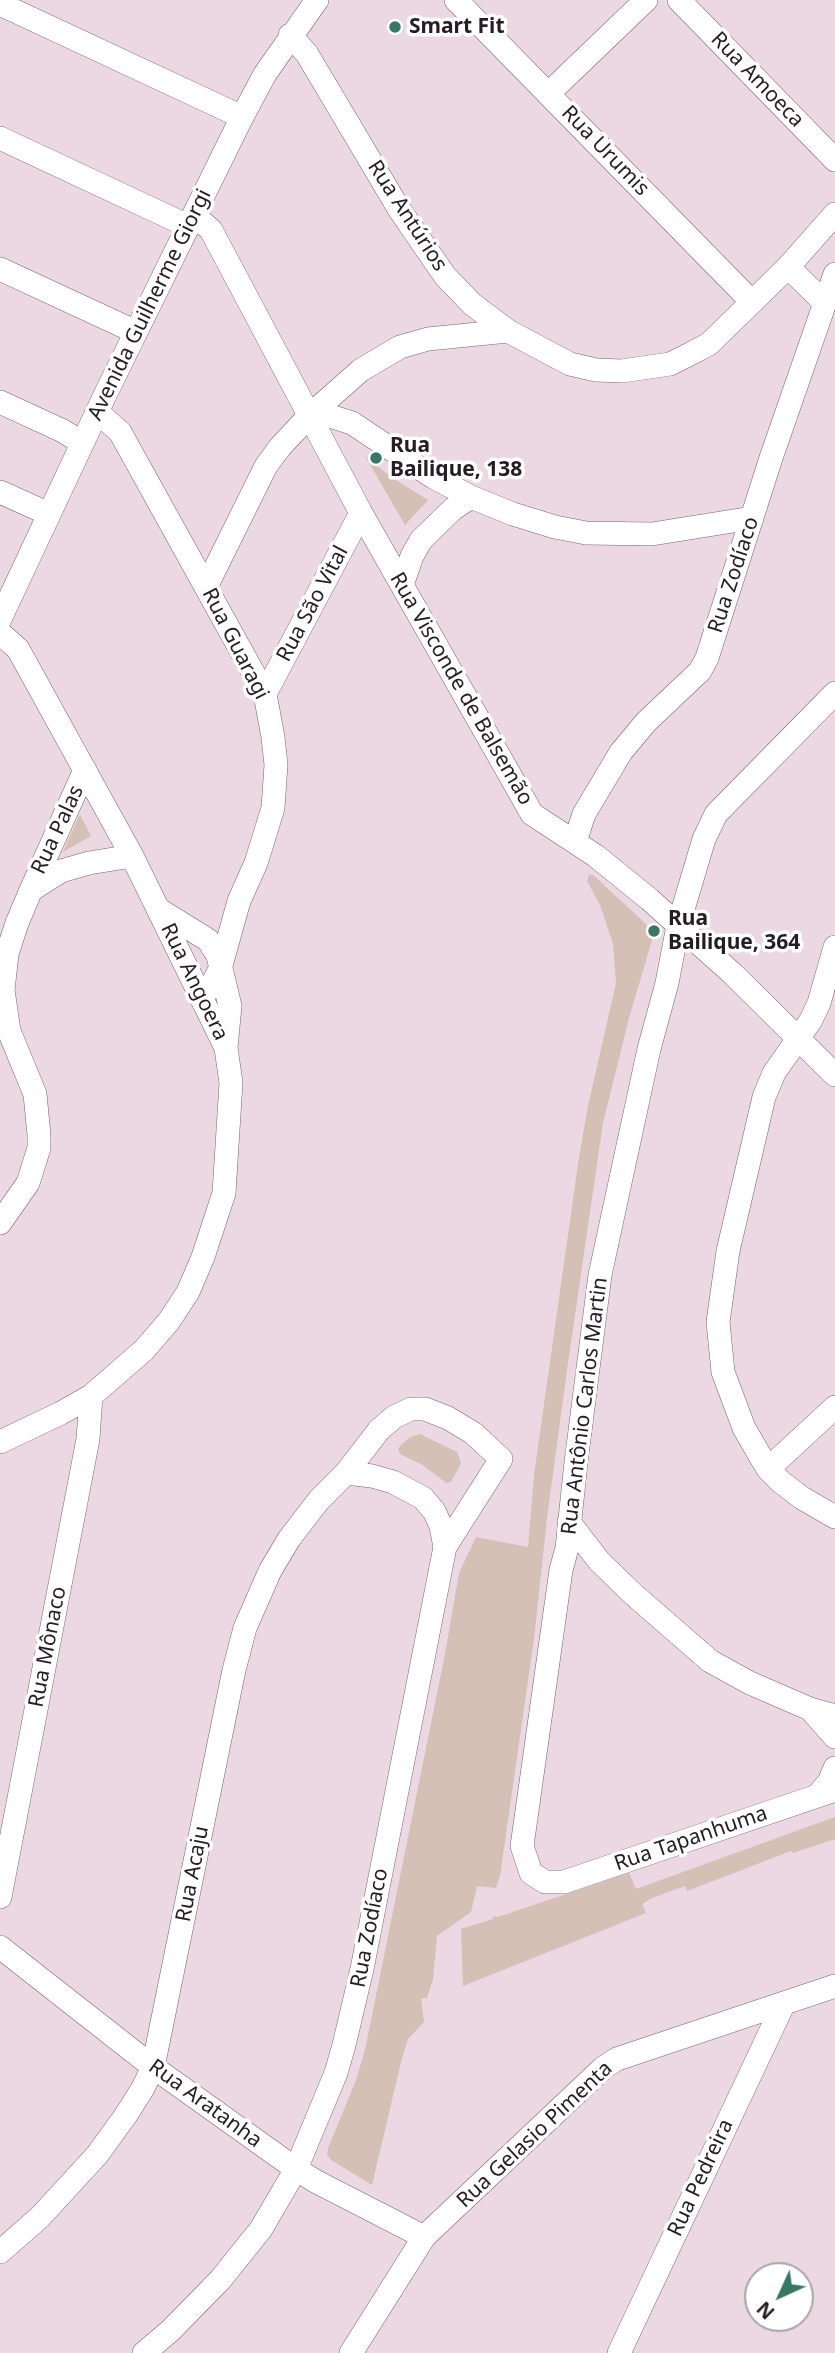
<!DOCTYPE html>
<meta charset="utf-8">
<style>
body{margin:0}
#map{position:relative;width:835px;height:2353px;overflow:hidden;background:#ecd8e3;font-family:"Noto Sans",sans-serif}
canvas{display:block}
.north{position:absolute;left:744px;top:2262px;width:70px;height:70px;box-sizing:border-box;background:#fff;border:2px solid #a7a5a6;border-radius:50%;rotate:225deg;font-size:19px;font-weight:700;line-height:28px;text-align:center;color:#241d21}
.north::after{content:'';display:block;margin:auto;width:24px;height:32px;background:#377766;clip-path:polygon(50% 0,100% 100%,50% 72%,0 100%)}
</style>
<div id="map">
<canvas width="835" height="2353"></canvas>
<div class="north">N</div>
</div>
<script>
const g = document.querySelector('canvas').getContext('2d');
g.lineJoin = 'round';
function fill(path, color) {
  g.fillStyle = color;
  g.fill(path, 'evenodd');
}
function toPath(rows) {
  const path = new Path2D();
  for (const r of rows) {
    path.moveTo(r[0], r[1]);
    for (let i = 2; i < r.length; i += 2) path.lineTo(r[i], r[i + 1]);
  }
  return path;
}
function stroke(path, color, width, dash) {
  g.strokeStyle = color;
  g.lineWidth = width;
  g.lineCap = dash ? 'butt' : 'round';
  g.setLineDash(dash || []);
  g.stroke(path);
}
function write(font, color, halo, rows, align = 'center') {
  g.font = font + ' "Noto Sans",sans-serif';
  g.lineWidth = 7;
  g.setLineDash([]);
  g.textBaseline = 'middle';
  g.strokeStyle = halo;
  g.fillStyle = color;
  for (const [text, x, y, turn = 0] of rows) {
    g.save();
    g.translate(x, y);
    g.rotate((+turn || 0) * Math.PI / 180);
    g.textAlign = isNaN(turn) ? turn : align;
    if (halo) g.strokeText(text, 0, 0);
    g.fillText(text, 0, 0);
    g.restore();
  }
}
const green = toPath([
 [365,456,391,477,428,500,405,525],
 [79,816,81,816,91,836,63,852],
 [589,875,593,875,645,923,653,937,629,1018,603,1123,567,1370,547,1518,534,1639,500,1876,496,1888,477,1886,471,1912,437,1936,433,1979,427,1998,421,1998,424,2022,408,2039,402,2058,372,2185,331,2160,327,2154,328,2148,356,2080,365,2050,445,1654,459,1573,476,1537,528,1547,534,1475,579,1157,588,1106,616,983,613,944,600,905,587,881],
 [420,1434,457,1452,461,1463,451,1482,446,1483,423,1465,400,1454,398,1449,400,1446,410,1437],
 [835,1817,835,1839,793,1853,791,1851,687,1891,685,1886,652,1898,642,1904,646,1913,463,1986,461,1929,493,1919,493,1916,498,1917,629,1873,636,1889]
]);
const minor = toPath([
 [456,0,752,302],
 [679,0,835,160],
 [0,4,242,117],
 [290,35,307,54,399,209,445,276,472,304,508,331,570,364,596,370,622,371,670,364,690,354,709,344,788,267,835,214],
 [549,93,646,0],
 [0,138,188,226],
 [194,215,211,230,361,513,532,814,596,856,649,899,733,974,835,1075],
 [788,267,825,303],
 [0,269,136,332],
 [0,402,63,431,82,443],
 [314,411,352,423,433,477,471,497,513,514,555,527,586,533,652,534,752,518],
 [97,412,120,432,265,694,273,737,276,765,273,808,256,863,239,901,220,969,211,987,200,997],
 [0,492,49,514],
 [402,585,412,556,421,540,453,509,471,497],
 [206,587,266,466,280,447,310,415,361,370,400,347,428,339,508,331],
 [0,619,105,395,242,117,265,74,317,0],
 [0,633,18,649,132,856,226,1048,231,1083,224,1193,203,1257,188,1292,169,1321,144,1350,91,1396,61,1413,0,1442],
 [835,693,716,814,704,839,678,926,667,983,649,1049,600,1275,576,1462,567,1548,561,1570,522,1846,531,1873,545,1882,564,1882,835,1790],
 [265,694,361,513],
 [575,842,584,814,621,752,646,722,700,671,707,658,771,458,835,274],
 [31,890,85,770],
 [158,909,208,940,218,956,230,1006,226,1048],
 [835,947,819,1003,811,1020,774,1073,764,1097,728,1251,718,1322,723,1372,744,1428,759,1454,768,1469,781,1482,802,1498,835,1517],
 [0,1223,28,1183,39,1148,39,1135,35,1094,9,1031,3,990,7,954,17,923,31,890,61,871,89,863,132,856],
 [768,1469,835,1407],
 [569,1522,599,1561,633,1594,710,1661,750,1683,810,1709,835,1716],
 [810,1709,835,1737],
 [817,1796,829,1782,835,1768],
 [0,1897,88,1439,91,1396],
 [0,1947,153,2067,296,2169,315,2181,424,2237],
 [0,2252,40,2217,97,2155,126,2115,143,2088,153,2067,234,1670,245,1628,270,1571,289,1539,319,1500,346,1473],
 [144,2353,170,2331,220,2280,261,2229,296,2169,336,2073,344,2045,362,1969,445,1547,501,1459,473,1433,448,1418,425,1409,411,1409,394,1417,379,1430,346,1473,372,1476,393,1482,423,1498,434,1511,441,1526,445,1547],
 [351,2353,424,2237,603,2068,617,2059,835,1986],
 [619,2353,784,2003]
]);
const markers = [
 [395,27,7,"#377766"],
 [376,458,7,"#377766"],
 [654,931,7,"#377766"]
];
const poiNames = [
 ["Smart Fit",409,27],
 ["Rua",390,446],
 ["Bailique, 138",390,470],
 ["Rua",668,919],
 ["Bailique, 364",668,943]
];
const streetNames = [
 ["Rua Amoeca",757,80,46],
 ["Rua Urumis",605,151,46],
 ["Rua Antúrios",407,216,57],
 ["Avenida Guilherme Giorgi",150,305,-64],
 ["Rua Zodíaco",734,575,-72],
 ["Rua São Vital",313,604,-62],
 ["Rua Guaragi",235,644,63],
 ["Rua Visconde de Balsemão",461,689,60],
 ["Rua Palas",58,830,-65],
 ["Rua Angoera",194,982,64],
 ["Rua Antônio Carlos Martin",585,1406,-83],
 ["Rua Mônaco",48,1647,-79],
 ["Rua Tapanhuma",691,1839,-19],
 ["Rua Acaju",193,1874,-79],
 ["Rua Zodíaco",370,1928,-79],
 ["Rua Aratanha",205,2104,36],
 ["Rua Gelasio Pimenta",535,2135,-43],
 ["Rua Pedreira",701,2178,-65]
];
fill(green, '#d4c0b5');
stroke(minor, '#76646e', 24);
stroke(minor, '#fff', 23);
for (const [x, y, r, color] of markers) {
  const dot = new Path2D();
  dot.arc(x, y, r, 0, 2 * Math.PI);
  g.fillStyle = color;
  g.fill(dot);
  stroke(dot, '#fff', 2.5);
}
write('bold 21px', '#241d21', '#fff', poiNames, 'left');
write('21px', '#241d21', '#fff', streetNames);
</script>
